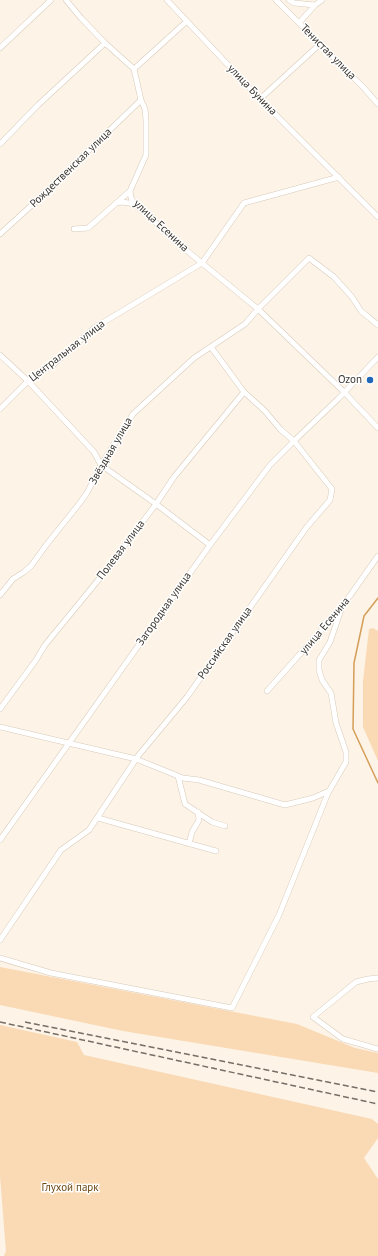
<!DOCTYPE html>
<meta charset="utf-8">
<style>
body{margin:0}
canvas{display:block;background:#fdf3e6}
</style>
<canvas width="378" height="1256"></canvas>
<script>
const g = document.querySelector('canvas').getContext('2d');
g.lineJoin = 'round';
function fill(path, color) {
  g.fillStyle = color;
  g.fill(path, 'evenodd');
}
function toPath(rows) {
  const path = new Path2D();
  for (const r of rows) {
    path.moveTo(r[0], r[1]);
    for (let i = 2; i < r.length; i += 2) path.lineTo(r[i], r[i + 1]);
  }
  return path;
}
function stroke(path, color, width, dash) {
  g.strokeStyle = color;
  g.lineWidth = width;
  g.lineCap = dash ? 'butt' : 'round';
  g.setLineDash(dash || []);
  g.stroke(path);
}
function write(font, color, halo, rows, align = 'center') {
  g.font = font + ' "PT Sans",sans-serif';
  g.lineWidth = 3;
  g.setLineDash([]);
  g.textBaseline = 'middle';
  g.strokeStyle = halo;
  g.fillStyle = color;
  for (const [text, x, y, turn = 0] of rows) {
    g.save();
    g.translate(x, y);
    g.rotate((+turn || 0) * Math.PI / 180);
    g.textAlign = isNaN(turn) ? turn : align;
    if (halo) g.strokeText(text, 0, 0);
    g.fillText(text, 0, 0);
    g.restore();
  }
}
const green = toPath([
 [373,628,378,631,378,761,363,727,363,681,369,629],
 [0,967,297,1024,355,1048,378,1053,378,1073,123,1031,0,1005],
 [0,1025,77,1042,84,1055,372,1119,378,1124,378,1138,364,1158,378,1179,378,1256,4,1256,6,1251,0,1176]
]);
const stream = toPath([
 [378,598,364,616,354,663,353,729,378,783]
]);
const minor = toPath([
 [66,0,81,18,105,43,134,69,141,100,145,109,146,120,146,155,130,191,131,198,135,204,180,245,258,309,344,392,378,428],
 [167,0,260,99,378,217],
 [276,0,363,87,378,104],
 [289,0,294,3,315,5],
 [299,23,315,5,322,0],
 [0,48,51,0],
 [134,69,187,21],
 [260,99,320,44],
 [0,144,38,105,105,43],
 [117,203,122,202,135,204],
 [74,229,88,228,130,191],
 [0,234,32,205,141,100],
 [0,355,28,381,94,452,101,465,156,504,210,545],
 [0,409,28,381,54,364,94,328,202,263,244,203,339,177],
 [0,595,13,579,24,572,31,566,47,544,79,504,87,493,101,465,133,414,194,358,245,324,258,309,309,258,334,277,352,297,361,311,378,325],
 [267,691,342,607,378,556],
 [0,709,36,660,45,645,104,573,156,504,174,477,244,392],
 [0,727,136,759,183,778,199,780,285,805,313,798,329,791],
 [178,776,185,804,212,822,225,826],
 [98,818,216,851],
 [0,840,210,545,270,465,294,441,338,399,378,357],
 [189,844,192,832,199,820,198,812],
 [0,940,61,850,89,830,138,756,187,697,306,528,330,500,332,489,294,441,281,430,264,410,244,392,211,347],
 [0,958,51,973,232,1008,279,915,328,793,346,762,346,752,336,723,331,693,322,680,319,670,319,660,330,642,342,607],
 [378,978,368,979,356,982,313,1017,343,1039,378,1049]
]);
const rail = toPath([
 [0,1022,378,1104],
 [25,1022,378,1092]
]);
const markers = [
 [370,380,4,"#2266b7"]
];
const streetNames = [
 ["Тенистая улица",328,52,45],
 ["улица Бунина",252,90,46],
 ["Рождественская улица",71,168,-44],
 ["улица Есенина",161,226,43],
 ["Центральная улица",67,351,-38],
 ["Звёздная улица",111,451,-60],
 ["Полевая улица",121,550,-53],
 ["Загородная улица",164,609,-55],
 ["улица Есенина",325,626,-50],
 ["Российская улица",225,643,-55]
];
const poiNames = [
 ["Ozon",362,380]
];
const parkNames = [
 ["Глухой парк",70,1188]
];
fill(green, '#f9dab5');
stroke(stream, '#d49e59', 1.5);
stroke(minor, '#d7cabb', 6);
stroke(minor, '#fff', 5);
stroke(rail, '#756f67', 1.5, [6, 3]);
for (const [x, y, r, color] of markers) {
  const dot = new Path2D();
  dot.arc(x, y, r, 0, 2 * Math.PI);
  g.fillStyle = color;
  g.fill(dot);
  stroke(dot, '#fff', 1.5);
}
write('11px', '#3b3630', '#fff', streetNames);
write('11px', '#3b3630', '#fff', poiNames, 'right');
write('11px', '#6c4812', '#fff', parkNames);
</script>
